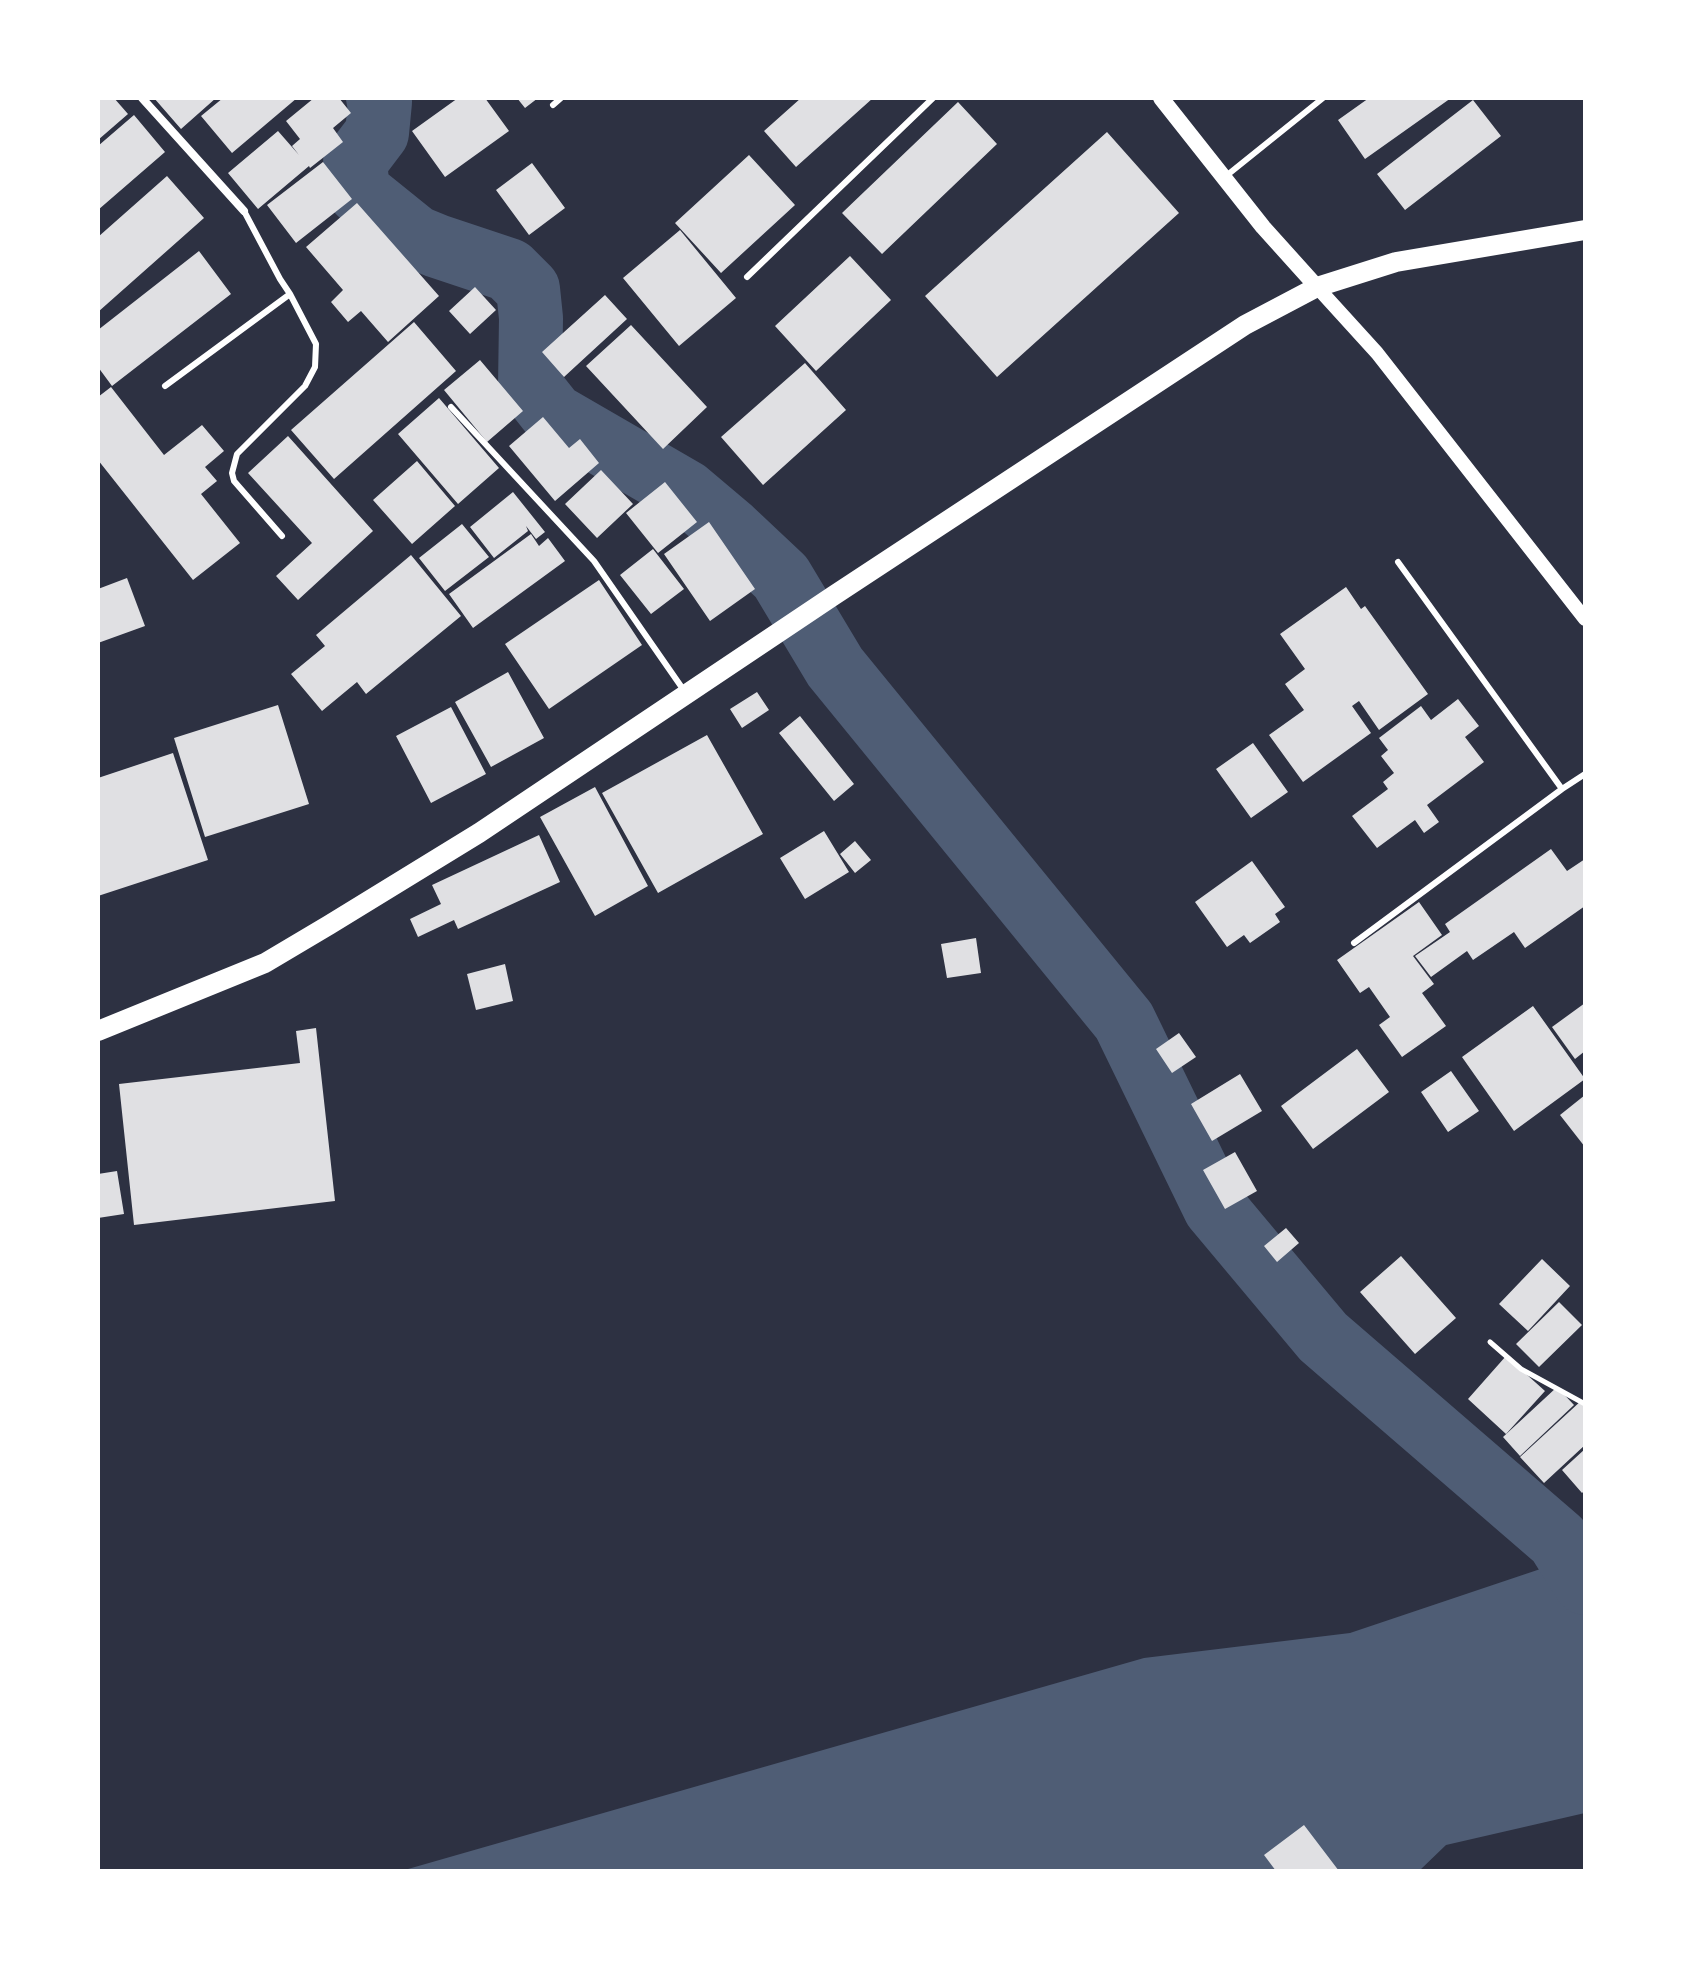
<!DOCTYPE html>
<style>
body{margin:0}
#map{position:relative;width:1683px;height:1969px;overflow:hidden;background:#2d3142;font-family:"Fira Sans Condensed",sans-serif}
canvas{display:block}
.frame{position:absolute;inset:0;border:100px solid #fff;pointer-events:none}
</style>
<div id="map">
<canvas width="1683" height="1969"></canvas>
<div class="frame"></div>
</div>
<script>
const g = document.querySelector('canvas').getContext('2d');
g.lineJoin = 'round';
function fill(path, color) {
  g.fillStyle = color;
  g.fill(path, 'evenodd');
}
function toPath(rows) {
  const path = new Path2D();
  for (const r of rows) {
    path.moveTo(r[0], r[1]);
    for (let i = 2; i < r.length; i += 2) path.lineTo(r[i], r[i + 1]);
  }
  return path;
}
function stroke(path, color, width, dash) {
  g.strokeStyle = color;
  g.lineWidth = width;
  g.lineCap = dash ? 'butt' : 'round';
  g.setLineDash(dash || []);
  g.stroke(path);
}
const water = toPath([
 [1585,1554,1585,1813,1446,1845,1419,1871,401,1871,1144,1658,1350,1633]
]);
const river = toPath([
 [378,98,380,102,377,133,355,162,358,191,415,237,437,246,509,270,528,289,531,318,530,386,553,415,686,492,731,530,781,577,835,667,1124,1021,1215,1208,1323,1337,1558,1540,1585,1583]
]);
const building = toPath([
 [98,98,114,98,128,114,98,140],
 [154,98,216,98,181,129],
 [223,98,297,98,232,153,201,116],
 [314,98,339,98,351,113,333,128,343,142,310,168,309,166,258,209,228,173,278,131,299,155,292,146,300,139,286,121],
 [458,98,485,98,509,131,445,177,412,131],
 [517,98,538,98,525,108],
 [801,98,873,98,796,167,764,131],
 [1369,98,1451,98,1365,159,1338,120],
 [1473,100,1501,136,1405,210,1377,174],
 [958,102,997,144,882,254,842,213],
 [134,115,165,152,98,210,98,146],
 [1107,132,1179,213,997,377,925,296],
 [749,155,795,205,721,273,675,223],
 [323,162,352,199,296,243,267,205],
 [532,163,565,208,529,235,496,190],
 [167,176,204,218,98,312,98,237],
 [357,203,439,296,388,342,361,311,348,322,331,302,343,290,306,247],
 [680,230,736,298,679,346,623,278],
 [199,251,231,294,112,386,98,367,98,330],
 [850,256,891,300,816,371,775,326],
 [475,287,496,310,470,334,449,311],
 [605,295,627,319,564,377,542,352],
 [414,322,456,371,334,479,291,430],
 [631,325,707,407,663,449,586,366],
 [480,360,523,411,487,442,444,390],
 [805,363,846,410,763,485,721,437],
 [111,387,164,455,202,425,224,451,205,467,217,481,201,494,240,543,193,580,98,460,98,397],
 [439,398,499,468,458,504,398,434],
 [543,417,569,448,580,439,599,463,555,501,509,446],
 [288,436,373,531,298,600,276,576,312,543,248,473],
 [417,461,455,506,412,544,373,500],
 [601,470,633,504,597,538,565,504],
 [665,482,697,522,658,553,626,513],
 [513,492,545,532,536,539,526,526,528,531,494,558,470,527],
 [709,522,755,589,710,621,664,554],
 [462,524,489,557,445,591,419,558],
 [531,534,539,546,548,538,565,561,473,628,449,594],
 [653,549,684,589,651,614,620,575],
 [411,555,461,616,366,694,357,682,322,711,291,674,325,646,316,635],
 [127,578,145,626,98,643,98,589],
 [599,580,642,645,549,709,505,644],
 [1346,587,1361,609,1365,606,1428,694,1379,730,1359,701,1352,706,1371,733,1303,782,1269,735,1304,710,1285,684,1305,669,1280,634],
 [508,672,544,738,491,767,455,702],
 [757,692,769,710,742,728,730,709],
 [1458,699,1479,726,1465,737,1484,762,1427,805,1439,822,1424,833,1415,820,1377,848,1352,816,1388,789,1383,782,1394,773,1381,756,1388,750,1379,738,1421,706,1431,720],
 [278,705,309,804,205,837,174,738],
 [451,707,486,774,431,803,396,736],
 [800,716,854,784,834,801,779,733],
 [707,735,763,834,658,893,602,793],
 [1253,743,1288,792,1251,818,1216,769],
 [173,753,208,860,98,896,98,778],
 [595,787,648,886,595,916,540,817],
 [824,831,849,872,805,899,780,858],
 [539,835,560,882,458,929,454,920,418,937,410,919,441,904,432,885],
 [855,841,871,860,855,873,840,854],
 [1551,849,1567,871,1585,859,1585,906,1525,948,1514,932,1473,960,1467,951,1431,977,1415,956,1450,932,1445,924],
 [1252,861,1285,907,1275,914,1280,922,1250,943,1244,935,1227,947,1195,902],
 [1419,902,1442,935,1413,956,1434,984,1422,993,1446,1026,1402,1057,1379,1025,1390,1017,1369,987,1360,993,1337,960],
 [976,938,981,973,947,978,941,944],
 [505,964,513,1001,476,1010,467,974],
 [1585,1003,1585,1051,1575,1059,1552,1027],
 [1533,1006,1585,1079,1514,1131,1462,1057],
 [316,1028,335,1201,134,1225,119,1084,300,1063,296,1031],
 [1179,1033,1196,1057,1172,1073,1156,1049],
 [1357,1049,1389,1092,1313,1149,1281,1106],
 [1451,1071,1479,1111,1448,1132,1421,1092],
 [1240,1074,1262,1111,1212,1141,1191,1104],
 [1585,1095,1585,1147,1560,1115],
 [1235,1152,1257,1191,1225,1209,1203,1170],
 [117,1171,124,1214,98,1218,98,1174],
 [1286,1228,1299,1243,1277,1262,1264,1246],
 [1401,1256,1456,1318,1415,1354,1360,1292],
 [1542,1259,1570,1286,1528,1331,1499,1304],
 [1559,1302,1582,1325,1539,1367,1516,1344],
 [1506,1356,1545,1391,1506,1434,1468,1399],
 [1557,1387,1574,1405,1520,1456,1503,1437],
 [1582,1400,1585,1403,1585,1445,1544,1483,1520,1457],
 [1585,1449,1585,1490,1582,1493,1562,1470],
 [1304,1825,1339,1871,1276,1871,1264,1855]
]);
const path = toPath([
 [1490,1342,1521,1369,1585,1404]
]);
const service = toPath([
 [553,105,561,98],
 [1226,176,1323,98],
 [747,277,933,98],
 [165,386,290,294,280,279,244,211],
 [451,407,594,561,685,692],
 [282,536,234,481,232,473,237,454,305,386,315,367,316,344,290,294],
 [1398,562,1562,789],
 [1354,943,1562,789,1585,774]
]);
const minor = toPath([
 [142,98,244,211]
]);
const tertiary = toPath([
 [1317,287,1377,353,1585,619]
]);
const secondary = toPath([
 [1161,98,1263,227,1317,287]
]);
const primary = toPath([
 [98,1031,265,963,329,925,479,833,833,596,1245,325,1317,287,1396,262,1585,230]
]);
fill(water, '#4f5d75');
stroke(river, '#4f5d75', 64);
fill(building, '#e0e0e3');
stroke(path, '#fff', 5);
stroke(service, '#fff', 6);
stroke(minor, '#fff', 8);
stroke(tertiary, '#fff', 14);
stroke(secondary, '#fff', 16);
stroke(primary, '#fff', 20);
</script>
